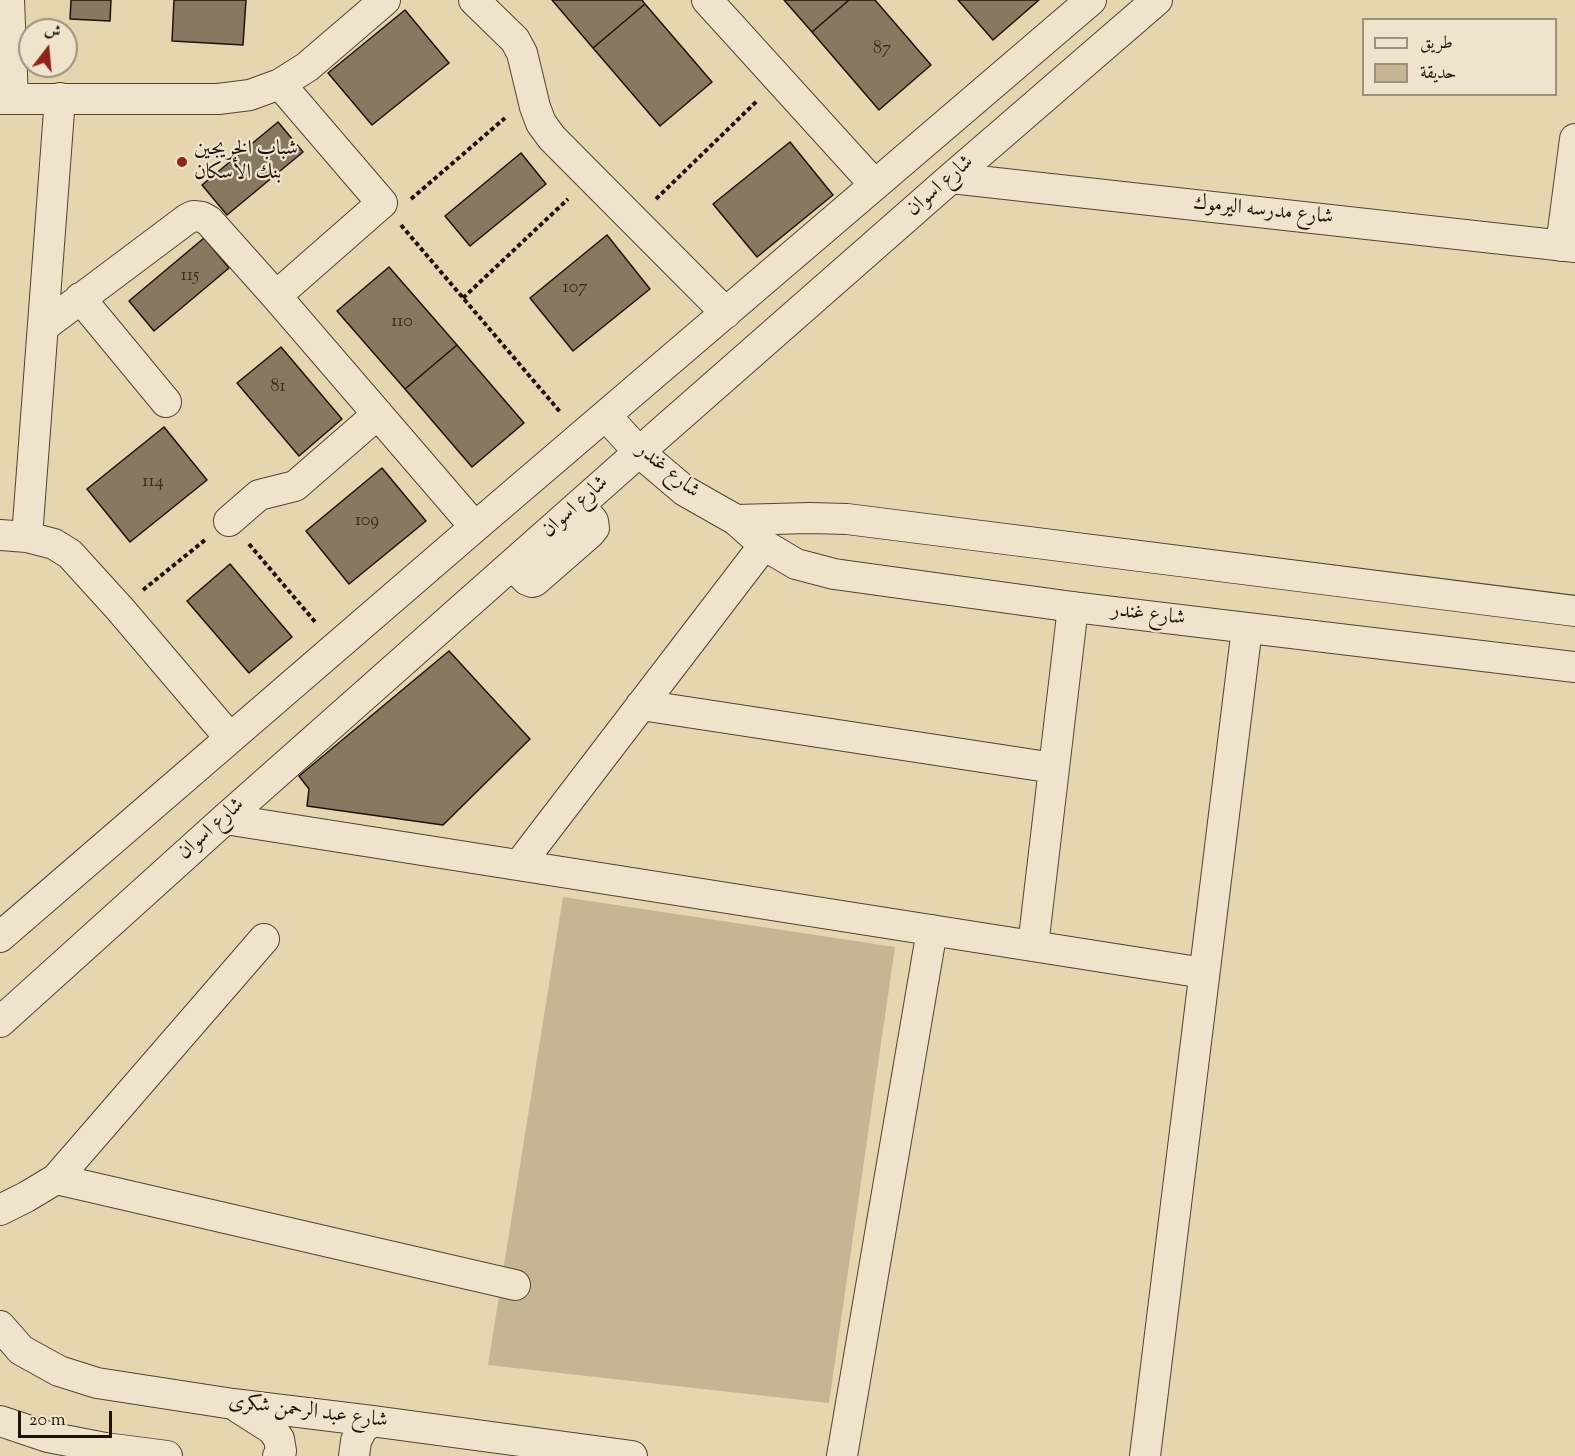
<!DOCTYPE html>
<meta charset="utf-8">
<style>
body{margin:0}
#map{position:relative;width:1575px;height:1456px;overflow:hidden;background:#e6d6af;font-family:"Sorts Mill Goudy",Amiri,serif}
canvas{display:block}
.legend{position:absolute;left:1362px;top:18px;width:195px;height:78px;box-sizing:border-box;background:#efe4cb;border:2px solid #9d907d;margin:0;padding:8px 10px;list-style:none;font-size:18px;color:#211209}
.legend li{display:flex;align-items:center;gap:12px;height:30px}
.legend b{width:30px;border:2px solid #9d907d}
.north{position:absolute;left:18px;top:18px;width:60px;height:60px;box-sizing:border-box;background:#efe4cb;border:2px solid #9d907d;border-radius:50%;rotate:16deg;font-size:16px;font-weight:700;line-height:24px;text-align:center;color:#211209}
.north::after{content:'';display:block;margin:auto;width:21px;height:27px;background:#8f2418;clip-path:polygon(50% 0,100% 100%,50% 72%,0 100%)}
.scale{position:absolute;left:18px;top:1411px;width:94px;height:27px;box-sizing:border-box;border:3px solid #211209;border-top:0;padding-left:8px;font-size:18px;line-height:21px;white-space:nowrap;color:#211209;-webkit-text-stroke:4px #efe4cb;paint-order:stroke}
</style>
<div id="map">
<canvas width="1575" height="1456"></canvas>
<ul class="legend">
<li><b style="height:8px;background:#efe4cb"></b>طريق</li>
<li><b style="height:16px;background:#c5b593"></b>حديقة</li>
</ul>
<div class="north">ش</div>
<div class="scale">20 m</div>
</div>
<script>
const g = document.querySelector('canvas').getContext('2d');
g.lineJoin = 'round';
function fill(path, color) {
  g.fillStyle = color;
  g.fill(path, 'evenodd');
}
function toPath(rows) {
  const path = new Path2D();
  for (const r of rows) {
    path.moveTo(r[0], r[1]);
    for (let i = 2; i < r.length; i += 2) path.lineTo(r[i], r[i + 1]);
  }
  return path;
}
function stroke(path, color, width, dash) {
  g.strokeStyle = color;
  g.lineWidth = width;
  g.lineCap = dash ? 'butt' : 'round';
  g.setLineDash(dash || []);
  g.stroke(path);
}
function write(font, color, halo, rows, align = 'center') {
  g.font = font + ' "Sorts Mill Goudy",Amiri,serif';
  g.lineWidth = 4.5;
  g.setLineDash([]);
  g.textBaseline = 'middle';
  g.strokeStyle = halo;
  g.fillStyle = color;
  for (const [text, x, y, turn = 0] of rows) {
    g.save();
    g.translate(x, y);
    g.rotate((+turn || 0) * Math.PI / 180);
    g.textAlign = isNaN(turn) ? turn : align;
    if (halo) g.strokeText(text, 0, 0);
    g.fillText(text, 0, 0);
    g.restore();
  }
}
const green = toPath([
 [563,897,895,947,829,1403,488,1365]
]);
const building = toPath([
 [71,0,111,0,110,21,70,19,71,0],
 [174,0,246,0,243,45,172,41,174,0],
 [552,0,642,0,645,4,593,48,552,0],
 [784,0,849,0,812,32,784,0],
 [849,0,875,0,931,65,879,110,812,32,849,0],
 [958,0,1039,0,993,40,958,0],
 [645,4,712,82,660,126,593,48,645,4],
 [405,10,449,63,372,125,328,73,405,10],
 [278,122,303,152,227,215,202,185,278,122],
 [790,142,833,195,757,257,713,204,790,142],
 [521,153,546,184,470,246,445,216,521,153],
 [607,235,650,289,573,351,530,298,607,235],
 [204,238,229,268,154,331,129,301,204,238],
 [389,267,457,345,405,389,337,311,389,267],
 [457,345,524,423,472,467,405,389,457,345],
 [281,347,342,419,299,456,237,383,281,347],
 [164,427,207,480,130,542,87,489,164,427],
 [382,468,426,521,349,584,306,531,382,468],
 [230,564,292,637,249,673,187,601,230,564],
 [449,651,530,739,443,825,307,806,309,789,299,776,449,651]
]);
const path = toPath([
 [411,199,505,118],
 [656,199,758,100],
 [401,225,561,413],
 [463,298,568,199],
 [249,544,316,623],
 [143,590,205,540]
]);
const minor = toPath([
 [9,0,13,99],
 [474,0,515,40,522,53,535,107,541,123,552,138,726,313],
 [707,0,875,185],
 [0,99,218,99,250,95,280,84,307,67,385,0],
 [951,178,1575,247],
 [1561,246,1575,139],
 [276,296,382,203,280,84],
 [80,298,166,402],
 [43,327,187,219,193,216,202,217,209,221,276,296,475,527],
 [606,416,639,452,685,491,736,520,764,545,796,564,834,574,1073,607,1575,667],
 [736,520,810,518,847,519,1575,611],
 [229,521,259,495,295,486,378,414],
 [0,535,27,537,54,544,70,554,120,609,230,738],
 [27,537,60,98],
 [512,565,527,580,532,582,535,581,590,533,594,528,593,521,580,506],
 [641,705,1054,768],
 [225,819,1204,973],
 [519,865,764,545],
 [0,937,475,527,1091,0],
 [1033,946,1073,607],
 [0,1022,225,819,639,452,951,178,1157,0],
 [56,1179,515,1285],
 [0,1210,26,1197,56,1179,264,939],
 [0,1326,21,1350,59,1371,97,1383,233,1404,372,1421,632,1456],
 [239,1408,272,1429,279,1439,281,1451,278,1456],
 [0,1421,48,1437,105,1448,167,1456],
 [354,1456,356,1441,362,1429,372,1421],
 [842,1456,932,930],
 [1145,1456,1247,628]
]);
const markers = [
 [182,162,6,"#8f2418"]
];
const numberNames = [
 ["87",882,50],
 ["115",190,277],
 ["107",575,289],
 ["110",402,323],
 ["81",278,388],
 ["114",153,483],
 ["109",367,522]
];
const poiNames = [
 ["شباب الخريجين",194,150],
 ["بنك الأسكان",194,174]
];
const streetNames = [
 ["شارع اسوان",941,187,-41],
 ["شارع مدرسه اليرموك",1263,212,6],
 ["شارع غندر",667,472,39],
 ["شارع اسوان",576,508,-42],
 ["شارع غندر",1148,616,7],
 ["شارع اسوان",212,830,-42],
 ["شارع عبد الرحمن شكرى",308,1413,7]
];
fill(green, '#c5b593');
fill(building, '#87785f');
stroke(building, '#211209', 1.5);
stroke(minor, '#524332', 32);
stroke(path, '#211209', 4, [4.5, 3]);
stroke(minor, '#efe4cb', 30);
for (const [x, y, r, color] of markers) {
  const dot = new Path2D();
  dot.arc(x, y, r, 0, 2 * Math.PI);
  g.fillStyle = color;
  g.fill(dot);
  stroke(dot, '#efe4cb', 2);
}
write('18px', '#3a2c1e', null, numberNames);
write('21px', '#211209', '#efe4cb', poiNames, 'left');
write('21px', '#211209', '#efe4cb', streetNames);
</script>
